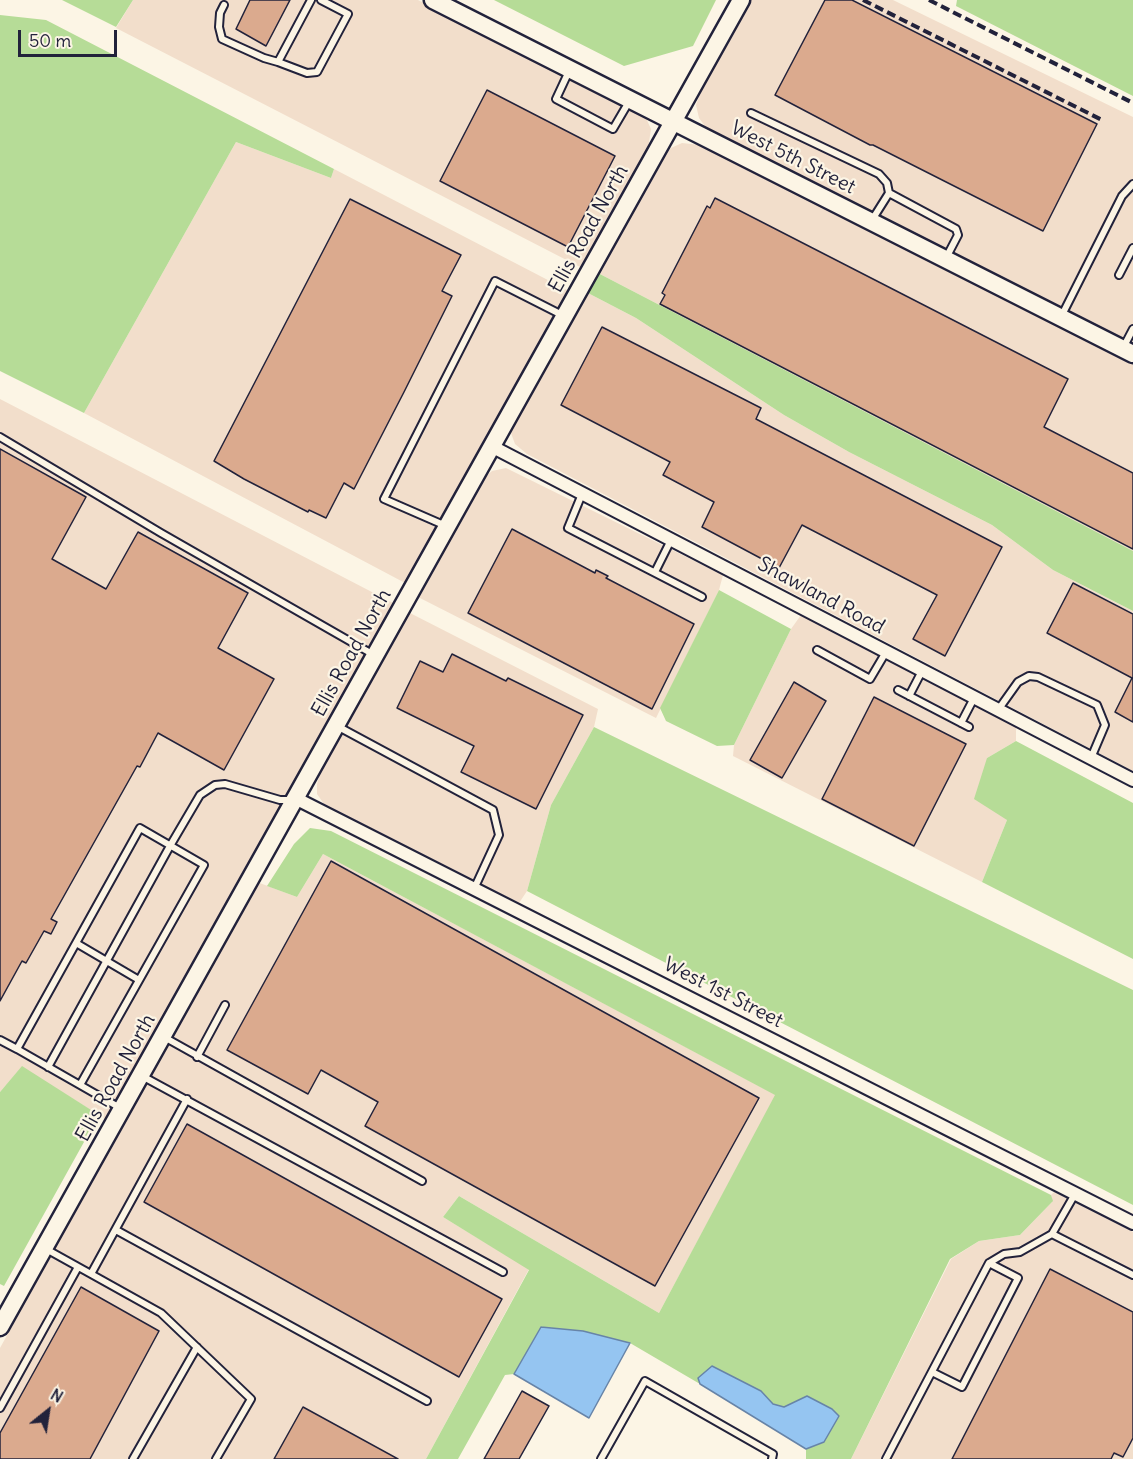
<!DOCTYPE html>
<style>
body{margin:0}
#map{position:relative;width:1133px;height:1459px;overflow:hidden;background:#fcf5e5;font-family:Delius,sans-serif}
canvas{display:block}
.north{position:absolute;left:18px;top:1381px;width:60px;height:60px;-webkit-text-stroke:4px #fcf5e5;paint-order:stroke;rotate:30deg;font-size:16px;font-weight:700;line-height:24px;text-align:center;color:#22223b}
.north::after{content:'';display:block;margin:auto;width:21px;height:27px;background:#22223b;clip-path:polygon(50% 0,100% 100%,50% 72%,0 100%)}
.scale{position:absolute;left:18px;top:30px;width:99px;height:27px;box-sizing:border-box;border:3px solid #22223b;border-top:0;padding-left:8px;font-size:18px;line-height:21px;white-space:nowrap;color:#22223b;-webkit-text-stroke:4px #fcf5e5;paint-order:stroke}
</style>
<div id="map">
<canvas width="1133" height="1459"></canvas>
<div class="north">N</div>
<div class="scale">50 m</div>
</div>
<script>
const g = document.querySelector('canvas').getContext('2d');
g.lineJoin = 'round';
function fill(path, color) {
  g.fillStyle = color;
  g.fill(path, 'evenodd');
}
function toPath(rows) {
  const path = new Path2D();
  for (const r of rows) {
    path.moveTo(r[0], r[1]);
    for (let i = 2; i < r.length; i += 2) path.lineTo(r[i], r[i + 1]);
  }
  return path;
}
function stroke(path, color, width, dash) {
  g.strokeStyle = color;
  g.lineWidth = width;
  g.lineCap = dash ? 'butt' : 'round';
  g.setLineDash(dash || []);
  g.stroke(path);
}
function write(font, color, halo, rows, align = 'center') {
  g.font = font + ' Delius,sans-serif';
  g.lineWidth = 4.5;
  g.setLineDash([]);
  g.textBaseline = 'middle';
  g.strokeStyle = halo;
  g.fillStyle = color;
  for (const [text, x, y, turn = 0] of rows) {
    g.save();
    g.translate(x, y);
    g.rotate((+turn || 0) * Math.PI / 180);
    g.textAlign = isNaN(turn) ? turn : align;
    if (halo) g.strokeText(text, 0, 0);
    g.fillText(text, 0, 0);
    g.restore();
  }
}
const built = toPath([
 [133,0,418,0,635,110,646,118,651,129,648,149,582,268,116,28],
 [751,0,893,0,1133,117,1133,343,707,129,699,118,696,105,705,79],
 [236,142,331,178,334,169,569,291,407,584,84,413],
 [682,143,700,145,722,154,1133,355,1133,551,596,272,659,161,671,148],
 [586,292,636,318,784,415,849,452,992,525,1053,570,1133,611,1133,771,527,454,515,444,511,433,512,422],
 [0,399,395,604,108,1121,22,1067,0,1092],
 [506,468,723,575,719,590,656,718,416,596,479,482,492,471],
 [408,612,598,709,594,727,551,805,527,891,519,903,324,804,317,794,317,784,323,764],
 [801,615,1016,725,1016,741,987,758,1007,820,982,882,733,756,734,745,791,629],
 [323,854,776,1095,659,1313,459,1196,443,1217,529,1269,426,1459,0,1459,0,1348,257,882,297,897],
 [1054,1192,1133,1232,1133,1459,851,1459,951,1259,979,1241,1020,1235,1052,1202,1051,1195]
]);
const green = toPath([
 [62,0,133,0,116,27],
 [494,0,716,0,693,46,624,66],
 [957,0,1133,0,1133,96,956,6],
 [0,15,46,20,334,169,331,178,236,142,84,413,0,371],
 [596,272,1133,551,1133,611,1053,570,992,525,849,452,784,415,636,318,586,292],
 [719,590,791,629,734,745,717,746,666,721,660,708],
 [594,727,1133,990,1133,1205,527,891,551,805],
 [1016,741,1133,803,1133,959,982,882,1007,820,974,799,987,758],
 [310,828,331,831,1051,1195,1053,1201,1020,1235,979,1241,950,1259,851,1459,806,1459,806,1449,824,1442,807,1396,784,1407,773,1404,761,1391,698,1378,700,1384,630,1343,541,1327,514,1374,505,1375,458,1459,426,1459,529,1270,443,1217,459,1196,659,1313,775,1095,323,854,297,897,267,886,294,844],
 [22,1066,99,1115,4,1286,0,1284,0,1092]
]);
const water = toPath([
 [541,1327,583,1331,630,1343,589,1418,514,1374,541,1327],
 [712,1366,761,1391,773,1404,784,1407,807,1396,832,1409,839,1416,824,1442,806,1449,700,1384,698,1378,712,1366]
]);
const building = toPath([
 [250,0,290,0,266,46,236,29,250,0],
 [825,0,852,0,1097,124,1043,231,873,145,870,145,775,95,825,0],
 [487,90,615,156,568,247,440,181,487,90],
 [715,198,1068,379,1044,427,1133,473,1133,549,660,304,665,295,662,293,707,206,710,208,715,198],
 [350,199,461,255,442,291,452,296,404,392,354,489,344,483,326,518,309,510,308,512,244,479,214,461,350,199],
 [602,327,761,408,756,419,1002,547,945,656,913,639,937,595,802,525,779,568,702,527,714,502,663,475,670,462,561,405,602,327],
 [0,449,86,497,52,559,106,589,138,532,248,593,218,648,274,679,224,770,158,733,140,767,137,766,51,919,57,922,51,934,44,931,26,963,22,961,0,1001,0,449],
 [512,529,595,573,596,570,608,576,606,578,694,624,652,709,468,613,512,529],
 [1073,583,1133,614,1133,722,1115,712,1132,678,1047,633,1073,583],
 [452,654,506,681,508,678,583,715,536,809,461,772,474,746,397,708,420,661,443,672,452,654],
 [794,682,826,701,782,778,750,760,794,682],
 [874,697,966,744,914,846,822,799,874,697],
 [331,861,759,1098,655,1286,365,1126,378,1102,321,1070,308,1094,227,1050,331,861],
 [187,1124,502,1299,459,1377,144,1202,187,1124],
 [1050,1269,1133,1312,1133,1438,1123,1457,1114,1453,1111,1459,952,1459,1050,1269],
 [81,1287,159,1331,90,1459,0,1459,0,1433,81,1287],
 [522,1391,549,1406,519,1459,484,1459,522,1391],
 [303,1407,398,1459,274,1459,303,1407]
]);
const lane = toPath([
 [224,5,220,13,219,27,222,39,264,58,278,62,311,0],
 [278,62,307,73,317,72,348,14,321,0],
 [570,69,556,99,613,129,630,100],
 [751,113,879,174,887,183,889,193],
 [872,220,889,193,956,229,958,235,946,258],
 [1119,275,1133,248],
 [1061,317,1122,196,1133,184],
 [1123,348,1133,329],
 [0,437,161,533,374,655],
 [582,494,568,528,702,597],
 [446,526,384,499,495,281,564,316],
 [655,572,671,540],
 [817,650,870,679,886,652],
 [898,690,969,727],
 [909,696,922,671],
 [998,710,1018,682,1029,676,1038,677,1097,705,1105,725,1091,758],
 [961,723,974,698],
 [337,726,493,810,499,835,474,889],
 [76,943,139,980],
 [164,1037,422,1181],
 [0,1040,17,1049],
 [197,1057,225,1005],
 [48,1067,170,846,200,795,215,785,225,784,280,800,290,800],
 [142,1076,503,1272],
 [80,1085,204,865,140,828,17,1049,122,1109],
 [116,1230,427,1401],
 [1052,1234,1133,1275],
 [46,1249,91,1274,187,1099],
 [91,1274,161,1313,251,1399,216,1459],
 [932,1372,962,1387,1018,1278,989,1263],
 [0,1408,78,1267],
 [133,1459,197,1347],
 [601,1459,645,1381,773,1454,772,1459],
 [886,1459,989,1263,1004,1254,1020,1252,1052,1234,1075,1194]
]);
const street = toPath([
 [491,446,1133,780],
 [295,798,1133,1223]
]);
const secondary = toPath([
 [433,0,1133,354],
 [0,1327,741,0]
]);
const rail = toPath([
 [863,0,1104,121],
 [929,0,1133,103]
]);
const streetNames = [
 ["West 5th Street",793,158,27],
 ["Ellis Road North",589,229,-61],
 ["Shawland Road",821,596,28],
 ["Ellis Road North",352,653,-61],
 ["West 1st Street",723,993,27],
 ["Ellis Road North",116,1078,-61]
];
fill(built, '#f2decb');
fill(green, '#b6dc97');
fill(water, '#95c5f1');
stroke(water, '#6784a8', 1.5);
fill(building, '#dbaa8e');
stroke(building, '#22223b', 1.5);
stroke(lane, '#22223b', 10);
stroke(street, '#22223b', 16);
stroke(secondary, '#22223b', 21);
stroke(lane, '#fcf5e5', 6);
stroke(street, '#fcf5e5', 12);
stroke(secondary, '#fcf5e5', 16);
stroke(rail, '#22223b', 4, [9, 4.5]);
write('20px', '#22223b', '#fcf5e5', streetNames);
</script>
